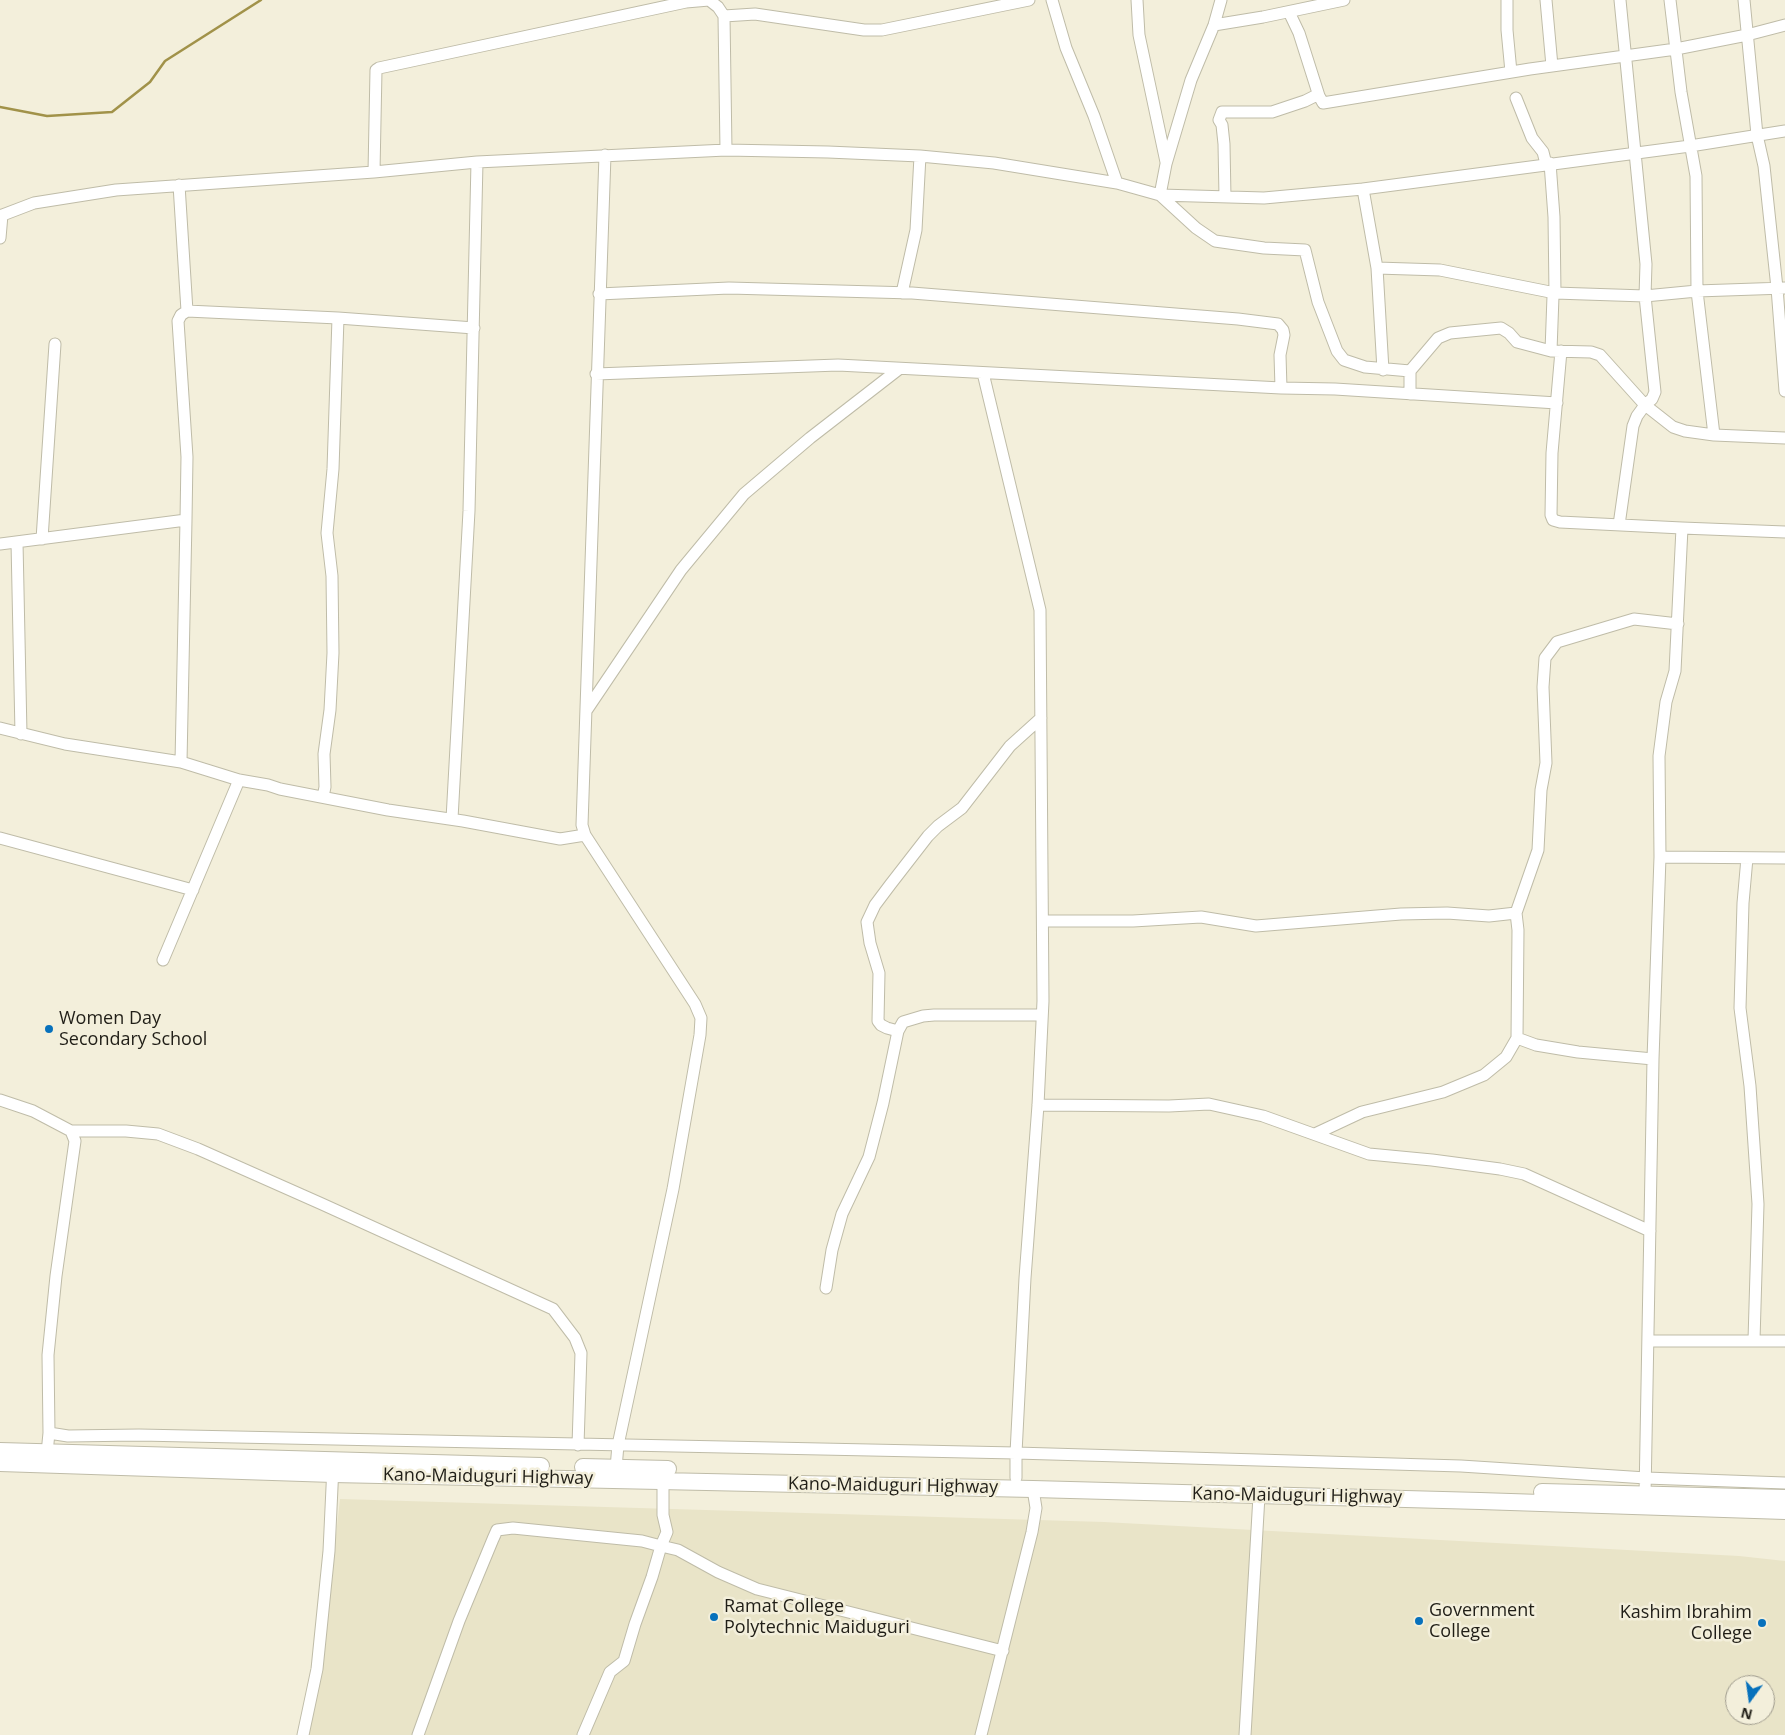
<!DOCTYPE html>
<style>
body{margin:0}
#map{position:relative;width:1785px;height:1735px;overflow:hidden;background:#f3efdb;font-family:"Open Sans",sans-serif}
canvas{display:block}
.north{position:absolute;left:1725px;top:1675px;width:50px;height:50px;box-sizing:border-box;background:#f3efdb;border:1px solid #9f9b8d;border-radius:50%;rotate:194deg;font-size:14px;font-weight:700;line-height:20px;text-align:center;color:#201e17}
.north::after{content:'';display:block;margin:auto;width:18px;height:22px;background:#0771bc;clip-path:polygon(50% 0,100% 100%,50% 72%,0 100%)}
</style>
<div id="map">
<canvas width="1785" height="1735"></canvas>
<div class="north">N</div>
</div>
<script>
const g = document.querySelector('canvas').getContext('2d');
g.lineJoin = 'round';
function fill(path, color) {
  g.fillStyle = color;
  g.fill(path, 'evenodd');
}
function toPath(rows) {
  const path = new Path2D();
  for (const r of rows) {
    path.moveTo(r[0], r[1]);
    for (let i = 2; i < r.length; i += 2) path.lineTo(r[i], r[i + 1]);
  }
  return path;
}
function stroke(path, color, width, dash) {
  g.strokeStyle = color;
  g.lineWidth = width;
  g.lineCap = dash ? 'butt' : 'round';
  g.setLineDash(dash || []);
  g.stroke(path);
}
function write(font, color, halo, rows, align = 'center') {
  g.font = font + ' "Open Sans",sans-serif';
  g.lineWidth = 5;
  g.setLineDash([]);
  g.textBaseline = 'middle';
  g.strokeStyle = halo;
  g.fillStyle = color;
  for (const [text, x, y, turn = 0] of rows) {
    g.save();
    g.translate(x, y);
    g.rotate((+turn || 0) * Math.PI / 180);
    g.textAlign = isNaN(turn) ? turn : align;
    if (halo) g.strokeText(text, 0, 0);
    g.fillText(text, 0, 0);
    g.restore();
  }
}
const built = toPath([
 [340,1499,1104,1522,1739,1556,1785,1561,1785,1735,308,1735,319,1687],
 [1735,1685,1765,1685,1765,1715,1735,1715]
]);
const stream = toPath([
 [0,107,47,116,112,112,150,82,165,61,261,0]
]);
const minor = toPath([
 [1052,0,1066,48,1094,116,1117,183],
 [1137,0,1139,35,1166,162],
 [1221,0,1214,25,1191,80,1166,164,1160,195,1196,228,1215,241,1264,248,1305,250,1318,302,1337,351,1344,360,1365,367,1410,371,1438,338,1450,333,1501,328,1509,333,1517,342,1551,351,1591,352,1600,355,1645,405,1673,427,1685,431,1714,435,1785,438],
 [1507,0,1507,30,1511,72],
 [1546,0,1552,66],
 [1670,0,1681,92,1696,176,1697,291,1714,435],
 [1744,0,1757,135,1764,166,1777,288,1785,391],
 [1289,12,1299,33,1319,96],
 [724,16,755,14,864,30,882,30,1029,0],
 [1214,25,1263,17,1344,0],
 [1516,98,1532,138,1543,152,1546,164],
 [605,155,582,825,585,835,695,1004,701,1018,700,1035,673,1189,618,1445,616,1468],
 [1550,163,1554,217,1555,293,1553,296,1551,351],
 [374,172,376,70,379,68,686,2,709,0,718,7,724,16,726,150],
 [179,185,187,311],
 [1363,189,1377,268,1383,370],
 [1225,197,1224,144,1222,125,1219,120,1222,112,1272,112,1305,101,1315,96,1319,96,1323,103,1530,69,1676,49,1747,35,1785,25],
 [0,216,34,203,116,190,374,172,477,162,726,150,828,152,920,156,994,163,1117,183,1160,195,1264,198,1363,189,1690,146,1785,131],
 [0,238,2,215],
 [1377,268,1440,270,1555,293,1645,296,1697,291,1785,288],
 [902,293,916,230,920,156],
 [599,294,729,288,912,293,1238,319,1278,324,1283,330,1284,335,1280,355,1281,388],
 [1561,351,1552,453,1551,515,1553,520,1560,522,1682,528,1785,532],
 [983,373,1040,610,1043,1001,1038,1105,1025,1278,1016,1453,1016,1478],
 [596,374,838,365,1281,388,1335,389,1557,403],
 [1410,394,1410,371],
 [1619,525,1633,426,1637,416,1645,405,1652,399,1655,392,1645,296,1646,264,1620,0],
 [42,539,55,344],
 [17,542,21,734],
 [0,544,186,520,187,457,178,321,181,315,187,311,338,318,474,328],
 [586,711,681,570,744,494,810,438,899,369],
 [0,728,65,744,181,762,239,780,268,785,280,789,388,810,463,821,560,839,585,835],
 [181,762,186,520],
 [323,797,325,787,324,754,330,710,333,653,332,576,327,533,333,469,338,318],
 [452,819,469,511,477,162],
 [0,838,193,890],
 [1660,857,1785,858],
 [1747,858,1743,903,1740,1008,1750,1086,1758,1204,1754,1340],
 [1516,913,1538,850,1541,790,1546,763,1543,687,1545,658,1557,642,1634,619,1678,624],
 [1043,921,1133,921,1201,917,1256,926,1401,914,1447,913,1489,916,1516,913,1518,930,1517,1038,1506,1057,1484,1075,1443,1092,1362,1112,1315,1134],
 [163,960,239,780],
 [898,1031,887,1028,881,1025,878,1021,879,973,870,943,867,922,875,905,890,885,928,836,938,826,962,808,1010,746,1041,718],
 [1517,1038,1536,1045,1578,1052,1653,1059],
 [0,1100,33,1111,71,1131,126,1131,158,1134,198,1149,322,1204,553,1309,575,1338,581,1353,578,1445],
 [1038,1105,1169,1106,1209,1104,1263,1116,1369,1154,1432,1160,1500,1169,1524,1174,1650,1231],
 [826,1288,832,1250,842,1214,869,1157,883,1103,898,1031,903,1022,923,1016,934,1015,1042,1015],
 [1648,1341,1785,1341],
 [49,1433,68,1436,139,1435,1016,1453,1258,1460,1461,1466,1646,1478,1785,1483],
 [47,1453,49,1433,48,1355,56,1276,75,1141,71,1131],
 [663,1481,663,1515,667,1532,661,1546,678,1550,718,1572,757,1589,1003,1651],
 [1645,1495,1653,1059,1660,857,1659,756,1666,702,1675,671,1682,528],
 [303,1735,317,1669,329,1551,333,1466],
 [418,1735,459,1621,493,1539,497,1530,513,1528,642,1541,661,1546,652,1577,635,1624,624,1661,610,1672,583,1735],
 [981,1735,1032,1532,1036,1508,1033,1489],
 [1245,1735,1259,1496]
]);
const highway = toPath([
 [0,1451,541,1466],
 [0,1463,333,1474,1033,1489,1480,1501,1785,1511],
 [583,1467,668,1469],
 [1542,1492,1785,1498]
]);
const markers = [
 [49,1029,5,"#0771bc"],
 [714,1617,5,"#0771bc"],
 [1419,1621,5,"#0771bc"],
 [1762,1623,5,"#0771bc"]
];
const poiNames = [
 ["Women Day",59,1019],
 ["Secondary School",59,1040],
 ["Ramat College",724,1607],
 ["Polytechnic Maiduguri",724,1628],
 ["Government",1429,1611],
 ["College",1429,1632],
 ["Kashim Ibrahim",1752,1613,"right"],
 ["College",1752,1634,"right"]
];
const streetNames = [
 ["Kano-Maiduguri Highway",488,1477,1],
 ["Kano-Maiduguri Highway",893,1486,1],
 ["Kano-Maiduguri Highway",1297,1496,1]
];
fill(built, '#e9e4c8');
stroke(stream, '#a19249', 2.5);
stroke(minor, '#bfbca8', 13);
stroke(highway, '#bfbca8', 18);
stroke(minor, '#fff', 11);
stroke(highway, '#fff', 16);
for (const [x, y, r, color] of markers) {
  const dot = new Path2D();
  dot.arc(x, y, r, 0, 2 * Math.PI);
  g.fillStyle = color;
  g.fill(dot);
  stroke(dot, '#f3efdb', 2);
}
write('18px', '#201e17', '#f3efdb', poiNames, 'left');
write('18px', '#201e17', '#f3efdb', streetNames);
</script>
